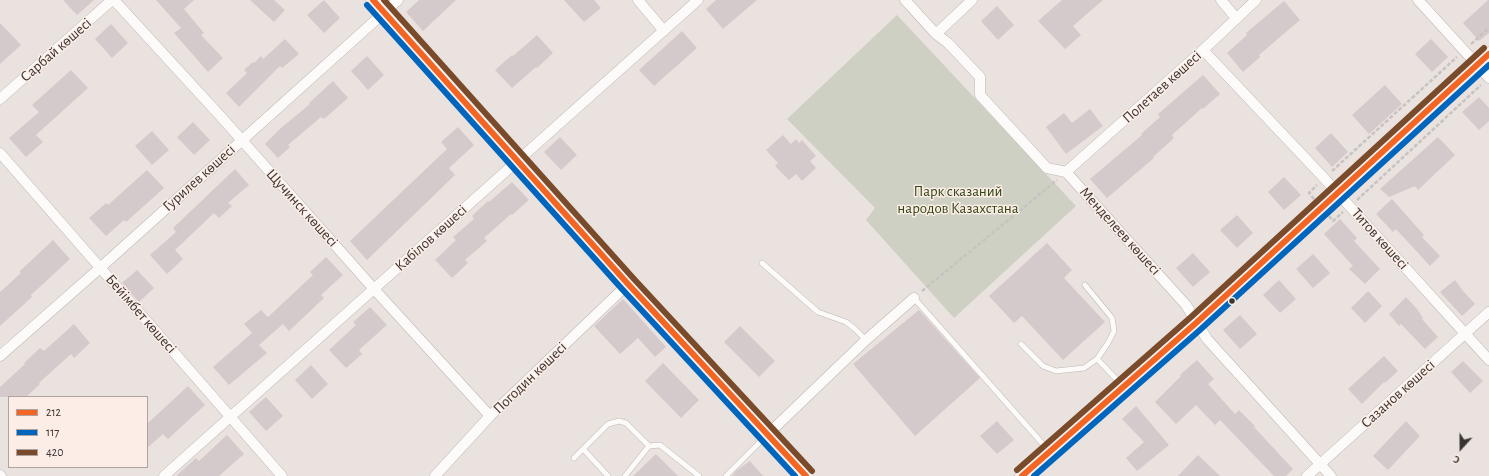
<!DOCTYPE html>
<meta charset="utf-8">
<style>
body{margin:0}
#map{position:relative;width:1489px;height:476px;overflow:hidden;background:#eae2de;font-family:"Alegreya Sans",sans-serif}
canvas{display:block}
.legend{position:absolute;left:8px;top:396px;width:140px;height:72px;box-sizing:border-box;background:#fcede6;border:1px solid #aea39e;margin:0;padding:5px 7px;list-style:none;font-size:12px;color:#3a3432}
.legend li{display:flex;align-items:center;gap:8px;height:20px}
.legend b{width:20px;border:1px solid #aea39e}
.north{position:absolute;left:1441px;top:428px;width:40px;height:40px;-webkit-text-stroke:3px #fcede6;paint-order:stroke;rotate:201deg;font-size:11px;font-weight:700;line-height:16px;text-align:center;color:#3a3432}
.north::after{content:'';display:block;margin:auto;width:14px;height:18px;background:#3a3432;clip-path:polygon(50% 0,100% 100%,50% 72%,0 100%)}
</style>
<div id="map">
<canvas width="1489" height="476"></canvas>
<ul class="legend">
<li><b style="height:5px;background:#f26522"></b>212</li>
<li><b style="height:5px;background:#0065bd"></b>117</li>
<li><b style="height:5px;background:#7a4b2a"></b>420</li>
</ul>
<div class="north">С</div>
</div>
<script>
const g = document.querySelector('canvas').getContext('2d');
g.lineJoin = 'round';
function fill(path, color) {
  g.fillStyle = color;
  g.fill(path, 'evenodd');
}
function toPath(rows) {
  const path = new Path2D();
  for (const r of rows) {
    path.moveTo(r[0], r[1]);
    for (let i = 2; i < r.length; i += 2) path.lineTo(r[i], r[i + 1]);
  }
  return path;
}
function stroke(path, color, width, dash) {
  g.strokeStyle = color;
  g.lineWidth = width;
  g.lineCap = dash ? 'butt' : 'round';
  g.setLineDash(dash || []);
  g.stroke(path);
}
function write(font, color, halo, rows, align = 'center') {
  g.font = font + ' "Alegreya Sans",sans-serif';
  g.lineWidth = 3;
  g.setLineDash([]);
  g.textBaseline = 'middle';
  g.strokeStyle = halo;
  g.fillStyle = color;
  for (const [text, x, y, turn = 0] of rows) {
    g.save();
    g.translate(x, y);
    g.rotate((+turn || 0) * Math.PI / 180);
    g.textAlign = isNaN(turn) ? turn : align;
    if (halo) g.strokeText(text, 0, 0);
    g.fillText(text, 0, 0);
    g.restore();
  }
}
const green = toPath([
 [897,15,1076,206,954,318,866,220,875,208,787,119]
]);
const building = toPath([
 [63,0,94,0,77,15],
 [156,0,194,0,184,9,204,33,201,35,223,58,208,72,174,33,181,28],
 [250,0,274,0,285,10,274,22],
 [324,0,340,18,324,33,307,15],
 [419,0,456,0,423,31,406,12],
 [564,0,594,0,601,8,584,22],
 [716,0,757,0,723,29,706,9],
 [1062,0,1103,0,1073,26,1081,35,1065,49,1038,21],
 [1488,0,1489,0,1489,33,1479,41,1463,23],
 [1284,1,1300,20,1259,55,1260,57,1243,72,1227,53,1247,35,1246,33],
 [997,6,1014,25,998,40,981,21],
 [0,23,21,45,0,64],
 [111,24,128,43,112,58,95,39],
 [682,31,697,48,654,86,639,70],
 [537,35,553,53,537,68,536,67,512,88,495,70,512,55,513,56],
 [285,39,299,54,282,68,280,66,239,107,226,93,247,73,244,70,253,62,254,63,261,56,263,59],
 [1431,39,1448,57,1432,72,1415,54],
 [367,56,384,75,368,90,351,71],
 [71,70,88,88,36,135,43,142,26,157,9,138,39,112,32,105],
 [1203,75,1220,94,1203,109,1202,108,1172,135,1174,138,1153,157,1154,158,1107,198,1090,179,1142,135,1141,134,1160,117,1158,114],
 [333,81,348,98,324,119,321,117,288,145,290,147,278,158,265,144,281,128,310,104,309,103],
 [1385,85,1402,104,1369,134,1352,115],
 [1479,97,1489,108,1489,121,1479,130,1462,112],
 [1090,109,1103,126,1066,154,1046,127,1064,113,1072,123],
 [193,122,210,140,194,155,177,137],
 [458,127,474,145,449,168,455,175,367,260,350,241,447,149,441,142],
 [152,131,169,150,152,165,135,146],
 [1331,133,1348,152,1332,167,1315,148],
 [783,135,791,144,796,139,799,143,802,140,816,156,810,161,816,168,802,181,796,174,789,180,775,166,778,163,766,150],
 [560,137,577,155,561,170,544,152],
 [1438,137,1455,155,1418,190,1415,186,1389,197,1380,189],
 [235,169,249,185,228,203,232,206,219,218,214,213,175,250,183,259,167,274,150,255,176,232,173,228],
 [147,170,164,188,126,222,124,220,106,236,89,218,106,203,108,205],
 [1284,177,1301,195,1284,210,1268,192],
 [512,182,529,200,512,215,511,214,484,238,487,241,465,260,468,263,452,278,435,260,456,240,453,237,474,219,472,216,488,201,489,202],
 [1392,199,1424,235,1422,237,1440,256,1430,266,1396,229,1393,232,1376,214],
 [1237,215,1253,233,1237,248,1220,230],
 [1340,219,1357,238,1354,241,1380,269,1365,284,1349,269,1353,266,1324,234],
 [53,240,70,259,31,295,32,297,0,326,0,292,21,273,19,272],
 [1047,243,1072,270,1064,278,1105,322,1063,360,1022,316,1014,323,989,296],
 [1193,253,1210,272,1193,287,1176,268],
 [1313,254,1330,273,1313,288,1296,269],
 [326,257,343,275,321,295,324,298,289,331,283,324,259,345,267,353,229,385,213,367,252,333,244,324,261,310,268,317,313,275,310,272],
 [137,270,154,288,139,302,122,283],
 [1279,280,1296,299,1280,313,1263,295],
 [1455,280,1463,291,1475,304,1462,316,1440,292],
 [1368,291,1382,306,1365,323,1351,308],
 [1406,297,1417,309,1423,318,1422,319,1438,337,1425,349,1401,324,1399,326,1389,314],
 [623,299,666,347,655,357,638,338,620,354,594,326],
 [370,307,387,325,359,350,362,354,346,368,329,350,356,325,353,322],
 [919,310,980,378,915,436,853,364],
 [1240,315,1257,334,1240,349,1223,330],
 [74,324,90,343,74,358,71,354,39,383,40,384,26,397,0,397,0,387,25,364,24,363,40,348,44,351],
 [740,326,775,361,759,377,724,342],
 [1384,356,1398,371,1385,383,1384,382,1362,404,1348,389],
 [1197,360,1214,379,1208,384,1235,414,1239,410,1255,426,1254,427,1293,469,1286,476,1274,476,1220,420,1215,425,1196,405,1176,424,1155,402,1181,376,1180,375],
 [1463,361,1483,381,1470,393,1451,372],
 [663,363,699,400,681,418,645,381],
 [311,365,328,384,312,399,295,380],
 [188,386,205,405,168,439,163,434,147,448,147,424],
 [266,397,283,416,266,431,249,412],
 [1136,406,1169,445,1137,471,1126,458,1144,442,1122,419],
 [997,421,1014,440,997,454,980,436],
 [1406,421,1420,436,1388,470,1373,456],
 [227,435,244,454,219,476,176,476,196,458,199,461],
 [656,454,678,476,633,476],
 [1198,455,1220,476,1178,476],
 [750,461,763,476,732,476,737,470]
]);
const path = toPath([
 [1471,44,1489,28],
 [1332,171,1457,57],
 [1314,199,1309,193,1317,185],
 [1357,200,1481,85],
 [1329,216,1333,221,1343,212],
 [922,291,1057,180]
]);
const lane = toPath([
 [762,263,818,312,846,322,855,329,866,340],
 [1085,285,1112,318,1114,331,1108,343,1097,359],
 [914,298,1049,451],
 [1021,344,1043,366,1056,371,1084,368,1097,359,1123,386],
 [584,450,608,476],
 [574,458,608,424,619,421,626,423,649,446],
 [625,476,649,446,660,445,699,476],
 [726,476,767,435]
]);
const street = toPath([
 [114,0,223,119,374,289,490,416],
 [638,0,664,31],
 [905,0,936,34,948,43,980,77,980,95,1047,168,1066,172,1186,305,1207,339,1331,476],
 [1221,0,1236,18],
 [1418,0,1489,78],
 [936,34,972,0],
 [1203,50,1324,178,1489,360],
 [0,99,112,0],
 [0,153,282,476],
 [1066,172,1203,50,1256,0],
 [0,356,100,268,398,0],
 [768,434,866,340,914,298],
 [0,475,1,476],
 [164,476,698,0],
 [435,476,490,416,628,284],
 [1307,476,1489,312]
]);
const secondary = toPath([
 [373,0,628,284,806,476],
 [1022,476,1196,323,1489,54]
]);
const bus1 = toPath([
 [373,0,628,284,806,476],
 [1022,476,1196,323,1489,54]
]);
const bus2 = toPath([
 [367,5,622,289,795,476],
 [1034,476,1201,329,1489,65]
]);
const bus3 = toPath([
 [384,0,634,279,812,471],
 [1017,470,1191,317,1484,48]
]);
const markers = [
 [1232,301,3.5,"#3a3432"]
];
const streetNames = [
 ["Сарбай көшесі",56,50,-41],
 ["Полетаев көшесі",1162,87,-42],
 ["Гурилев көшесі",199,178,-42],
 ["Щучинск көшесі",302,208,48],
 ["Менделеев көшесі",1120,231,48],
 ["Кабілов көшесі",431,238,-42],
 ["Титов көшесі",1380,239,48],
 ["Бейімбет көшесі",141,314,49],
 ["Погодин көшесі",530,378,-44],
 ["Сазанов көшесі",1398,394,-42]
];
const parkNames = [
 ["Парк сказаний",958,191],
 ["народов Казахстана",958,208]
];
fill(green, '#ced0c4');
fill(building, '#d5cacb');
stroke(lane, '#bdb7b3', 6);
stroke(street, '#bdb7b3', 11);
stroke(secondary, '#bdb7b3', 15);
stroke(path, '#c6c3c1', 2.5, [4, 2]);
stroke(lane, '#fcfbfa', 5);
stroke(street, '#fcfbfa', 10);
stroke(secondary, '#f6f1f2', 14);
stroke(bus1, '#f26522', 6);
stroke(bus2, '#0065bd', 6);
stroke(bus3, '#7a4b2a', 6);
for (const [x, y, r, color] of markers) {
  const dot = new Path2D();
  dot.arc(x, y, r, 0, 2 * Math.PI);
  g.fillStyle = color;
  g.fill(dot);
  stroke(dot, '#fcede6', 1.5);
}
write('15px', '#3a3432', '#fcede6', streetNames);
write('15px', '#304514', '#fcede6', parkNames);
</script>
